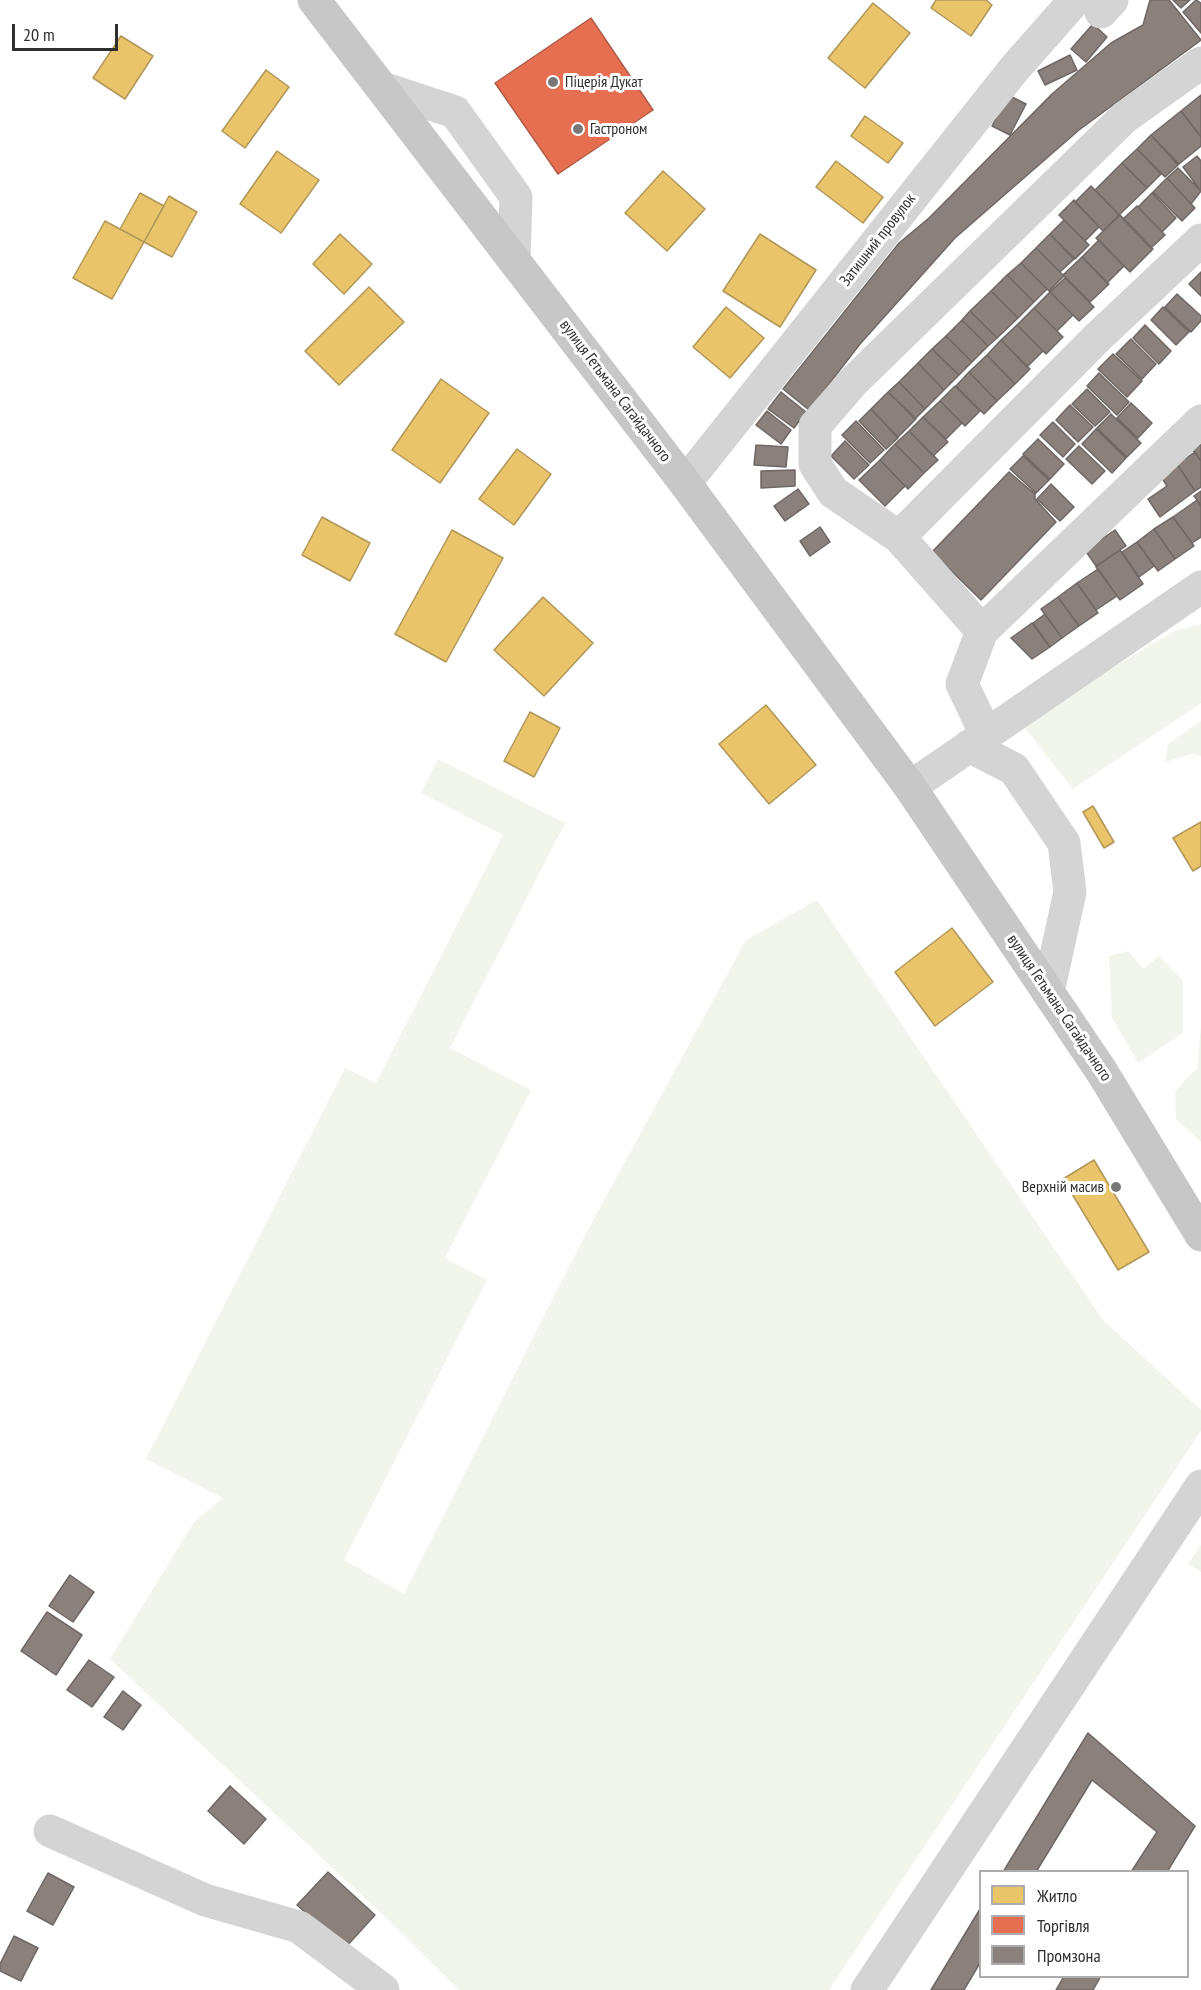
<!DOCTYPE html>
<meta charset="utf-8">
<style>
body{margin:0}
#map{position:relative;width:1201px;height:1990px;overflow:hidden;background:#fff;font-family:"PT Sans Narrow",sans-serif}
canvas{display:block}
.legend{position:absolute;left:979px;top:1870px;width:210px;height:108px;box-sizing:border-box;background:#fff;border:2px solid #acacac;margin:0;padding:8px 10px;list-style:none;font-size:18px;color:#2f2f2f}
.legend li{display:flex;align-items:center;gap:12px;height:30px}
.legend b{width:30px;border:2px solid #acacac}
.scale{position:absolute;left:12px;top:24px;width:106px;height:27px;box-sizing:border-box;border:3px solid #2f2f2f;border-top:0;padding-left:8px;font-size:18px;line-height:21px;white-space:nowrap;color:#2f2f2f;-webkit-text-stroke:4px #fff;paint-order:stroke}
</style>
<div id="map">
<canvas width="1201" height="1990"></canvas>
<ul class="legend">
<li><b style="height:16px;background:#e9c46a"></b>Житло</li>
<li><b style="height:16px;background:#e76f51"></b>Торгівля</li>
<li><b style="height:16px;background:#8a817c"></b>Промзона</li>
</ul>
<div class="scale">20 m</div>
</div>
<script>
const g = document.querySelector('canvas').getContext('2d');
g.lineJoin = 'round';
function fill(path, color) {
  g.fillStyle = color;
  g.fill(path, 'evenodd');
}
function toPath(rows) {
  const path = new Path2D();
  for (const r of rows) {
    path.moveTo(r[0], r[1]);
    for (let i = 2; i < r.length; i += 2) path.lineTo(r[i], r[i + 1]);
  }
  return path;
}
function stroke(path, color, width, dash) {
  g.strokeStyle = color;
  g.lineWidth = width;
  g.lineCap = dash ? 'butt' : 'round';
  g.setLineDash(dash || []);
  g.stroke(path);
}
function write(font, color, halo, rows, align = 'center') {
  g.font = font + ' "PT Sans Narrow",sans-serif';
  g.lineWidth = 6;
  g.setLineDash([]);
  g.textBaseline = 'middle';
  g.strokeStyle = halo;
  g.fillStyle = color;
  for (const [text, x, y, turn = 0] of rows) {
    g.save();
    g.translate(x, y);
    g.rotate((+turn || 0) * Math.PI / 180);
    g.textAlign = isNaN(turn) ? turn : align;
    if (halo) g.strokeText(text, 0, 0);
    g.fillText(text, 0, 0);
    g.restore();
  }
}
const green = toPath([
 [1201,624,1201,703,1073,789,1021,723,1174,631],
 [1201,721,1201,756,1192,754,1165,762,1168,744],
 [438,759,565,823,450,1048,531,1090,445,1258,487,1280,344,1560,404,1594,585,1235,746,940,817,900,1103,1320,1201,1410,1201,1431,829,1990,459,1990,385,1917,110,1659,194,1522,223,1498,146,1459,345,1068,376,1083,503,835,421,793],
 [1128,951,1144,969,1159,956,1183,981,1183,1033,1138,1063,1112,1018,1109,956],
 [1201,1026,1201,1142,1176,1119,1175,1091,1197,1068],
 [1201,1545,1201,1572,1188,1564]
]);
const homes = toPath([
 [936,0,986,0,992,5,971,36,931,8,936,0],
 [873,3,910,33,865,88,828,58,873,3],
 [121,36,153,56,125,99,93,78,121,36],
 [266,70,289,87,245,148,222,131,266,70],
 [865,116,903,143,888,163,851,136,865,116],
 [277,151,319,180,281,233,240,204,277,151],
 [836,161,883,197,863,223,816,187,836,161],
 [663,171,705,209,667,251,625,213,663,171],
 [140,193,164,206,144,242,120,229,140,193],
 [169,196,197,212,172,257,144,242,169,196],
 [105,221,144,242,112,299,73,278,105,221],
 [340,234,372,264,344,294,313,264,340,234],
 [760,234,816,270,780,327,723,291,760,234],
 [369,287,404,322,339,385,305,351,369,287],
 [726,307,764,338,730,378,693,347,726,307],
 [441,379,489,413,440,483,392,450,441,379],
 [517,449,551,474,514,525,479,499,517,449],
 [322,517,370,543,350,581,302,555,322,517],
 [452,530,503,558,446,662,395,634,452,530],
 [543,597,593,643,544,696,494,650,543,597],
 [766,705,816,765,769,804,719,744,766,705],
 [530,712,560,728,534,777,504,761,530,712],
 [1093,806,1114,842,1104,848,1083,812,1093,806],
 [1201,822,1201,866,1193,871,1173,838,1201,822],
 [952,928,993,982,935,1026,895,972,952,928],
 [1094,1160,1149,1252,1118,1270,1063,1179,1094,1160]
]);
const shops = toPath([
 [591,18,653,110,558,174,495,83,591,18]
]);
const industry = toPath([
 [1150,0,1169,0,1201,40,1079,130,955,238,860,344,809,410,783,389,899,243,929,218,1052,94,1111,43,1143,25,1150,0],
 [1173,0,1190,0,1181,8,1173,0],
 [1196,0,1201,3,1201,33,1183,12,1196,0],
 [1093,24,1107,37,1086,62,1071,49,1093,24],
 [1070,55,1077,70,1045,85,1038,71,1070,55],
 [1008,95,1026,104,1010,135,992,126,1008,95],
 [1201,95,1201,137,1181,111,1201,95],
 [1181,111,1201,137,1201,146,1179,164,1151,135,1181,111],
 [1151,135,1178,165,1165,177,1137,149,1151,135],
 [1137,149,1161,174,1147,188,1122,163,1137,149],
 [1197,156,1201,161,1201,191,1183,167,1197,156],
 [1122,163,1147,188,1119,215,1095,190,1122,163],
 [1178,168,1201,191,1191,204,1167,178,1178,168],
 [1167,178,1195,208,1182,221,1153,192,1167,178],
 [1091,186,1119,215,1103,231,1075,202,1091,186],
 [1152,193,1176,218,1162,232,1138,207,1152,193],
 [1074,200,1099,227,1085,241,1059,215,1074,200],
 [1137,206,1165,235,1151,248,1123,219,1137,206],
 [1120,215,1153,249,1130,272,1096,238,1120,215],
 [1064,220,1089,245,1075,259,1050,234,1064,220],
 [1050,234,1074,259,1060,272,1036,248,1050,234],
 [1099,240,1124,266,1107,283,1082,257,1099,240],
 [1036,248,1064,276,1049,291,1021,263,1036,248],
 [1082,257,1109,284,1090,302,1063,275,1082,257],
 [1021,263,1047,289,1034,302,1007,275,1021,263],
 [1201,272,1201,296,1189,284,1201,272],
 [1007,275,1034,302,1018,318,991,291,1007,275],
 [1065,278,1094,307,1079,321,1050,292,1065,278],
 [991,291,1018,318,997,338,970,311,991,291],
 [1050,292,1073,315,1057,331,1034,308,1050,292],
 [1177,294,1201,316,1201,321,1191,332,1165,307,1177,294],
 [1163,307,1189,332,1176,345,1151,320,1163,307],
 [1034,308,1063,337,1046,354,1017,325,1034,308],
 [970,311,997,338,988,346,962,320,970,311],
 [962,320,988,346,972,362,946,336,962,320],
 [1017,325,1043,351,1027,367,1001,340,1017,325],
 [1145,325,1171,351,1159,364,1133,338,1145,325],
 [946,336,972,362,959,375,932,349,946,336],
 [1131,339,1156,364,1142,379,1116,354,1131,339],
 [1001,340,1030,369,1015,384,987,355,1001,340],
 [932,349,959,375,944,390,918,363,932,349],
 [1113,354,1142,381,1127,397,1098,369,1113,354],
 [987,355,1015,384,997,401,969,372,987,355],
 [918,363,944,390,925,409,899,382,918,363],
 [969,372,997,401,984,414,956,386,969,372],
 [1099,373,1129,402,1117,415,1087,386,1099,373],
 [899,382,925,409,915,419,888,392,899,382],
 [955,386,980,411,965,426,940,401,955,386],
 [1087,389,1110,412,1095,426,1072,404,1087,389],
 [781,392,806,412,794,428,768,409,781,392],
 [888,392,916,419,898,437,871,409,888,392],
 [940,401,962,423,946,439,923,417,940,401],
 [1131,403,1152,423,1138,438,1117,418,1131,403],
 [1070,405,1093,427,1078,442,1056,420,1070,405],
 [871,409,898,438,886,449,859,421,871,409],
 [767,411,791,430,781,444,756,425,767,411],
 [1111,414,1141,443,1127,457,1097,428,1111,414],
 [923,417,948,442,933,456,909,431,923,417],
 [856,421,884,450,870,463,842,435,856,421],
 [1053,422,1075,444,1063,457,1040,435,1053,422],
 [1096,429,1126,458,1112,473,1082,444,1096,429],
 [909,431,938,460,924,473,895,444,909,431],
 [1038,439,1064,464,1050,479,1023,454,1038,439],
 [845,441,869,465,854,479,831,456,845,441],
 [895,444,924,473,908,489,880,460,895,444],
 [1201,444,1201,461,1193,450,1201,444],
 [756,445,788,447,786,467,754,465,756,445],
 [1079,446,1105,471,1092,484,1066,459,1079,446],
 [1195,452,1201,461,1201,487,1195,491,1177,464,1195,452],
 [1023,456,1049,480,1036,493,1010,469,1023,456],
 [880,460,905,486,885,506,859,480,880,460],
 [1177,464,1195,491,1160,517,1148,499,1167,486,1160,475,1177,464],
 [795,470,795,486,761,488,761,471,795,470],
 [1009,472,1035,494,1035,499,1056,522,981,600,932,552,1009,472],
 [1051,484,1074,507,1060,521,1037,499,1051,484],
 [798,489,809,504,785,521,774,506,798,489],
 [1201,491,1201,505,1194,496,1201,491],
 [1197,500,1201,506,1201,537,1192,543,1173,517,1197,500],
 [1173,517,1194,546,1175,559,1154,529,1173,517],
 [820,527,830,542,810,556,800,541,820,527],
 [1154,529,1175,559,1158,571,1137,542,1154,529],
 [1115,530,1126,546,1096,566,1085,550,1115,530],
 [1137,542,1154,566,1139,577,1122,552,1137,542],
 [1120,550,1143,584,1120,600,1096,567,1120,550],
 [1098,569,1117,596,1096,610,1077,583,1098,569],
 [1077,583,1098,613,1079,626,1058,597,1077,583],
 [1058,597,1079,626,1062,638,1041,609,1058,597],
 [1045,614,1062,638,1050,647,1033,623,1045,614],
 [1032,623,1050,647,1032,659,1011,638,1032,623],
 [70,1575,94,1592,73,1622,49,1606,70,1575],
 [47,1612,82,1635,56,1675,21,1651,47,1612],
 [89,1660,114,1677,92,1707,67,1690,89,1660],
 [123,1691,141,1705,123,1730,104,1717,123,1691],
 [1088,1733,1195,1826,1167,1872,1131,1872,1157,1832,1092,1780,1036,1872,1003,1872,1088,1733],
 [230,1786,266,1819,244,1844,208,1811,230,1786],
 [328,1872,375,1915,345,1948,297,1905,328,1872],
 [48,1873,74,1887,53,1925,27,1911,48,1873],
 [980,1909,980,1963,964,1990,931,1990,980,1909],
 [14,1936,38,1948,21,1981,0,1971,0,1964,14,1936],
 [1064,1976,1101,1976,1093,1990,1056,1990,1064,1976]
]);
const minor = toPath([
 [1101,12,1112,0],
 [382,88,455,112,516,197,514,260],
 [685,483,1015,68,1075,0],
 [899,537,1098,337,1201,240],
 [982,631,899,537,833,492,815,464,815,426,853,382,1125,117,1201,63],
 [988,732,981,724,962,684,982,631,1201,421],
 [969,746,1014,769,1064,843,1070,892,1048,992],
 [910,787,1201,587],
 [50,1831,205,1900,299,1927,383,1990],
 [867,1990,1201,1486]
]);
const major = toPath([
 [314,0,685,483,910,787,1102,1072,1201,1235]
]);
const markers = [
 [553,82,6,"#787878"],
 [578,129,6,"#787878"],
 [1116,1187,6,"#787878"]
];
const poiNames = [
 ["Піцерія Дукат",565,82],
 ["Гастроном",590,129],
 ["Верхній масив",1104,1187,"right"]
];
const streetNames = [
 ["Затишний провулок",878,240,-52],
 ["вулиця Гетьмана Сагайдачного",615,391,53],
 ["вулиця Гетьмана Сагайдачного",1059,1008,56]
];
fill(green, '#f1f5ec');
fill(homes, '#e9c46a');
stroke(homes, '#b19758', 1.5);
fill(shops, '#e76f51');
stroke(shops, '#b05c47', 1.5);
fill(industry, '#8a817c');
stroke(industry, '#6f6865', 1.5);
stroke(minor, '#d4d4d4', 33);
stroke(major, '#c7c7c7', 33);
for (const [x, y, r, color] of markers) {
  const dot = new Path2D();
  dot.arc(x, y, r, 0, 2 * Math.PI);
  g.fillStyle = color;
  g.fill(dot);
  stroke(dot, '#fff', 2);
}
write('16px', '#2f2f2f', '#fff', poiNames, 'left');
write('16px', '#2f2f2f', '#fff', streetNames);
</script>
